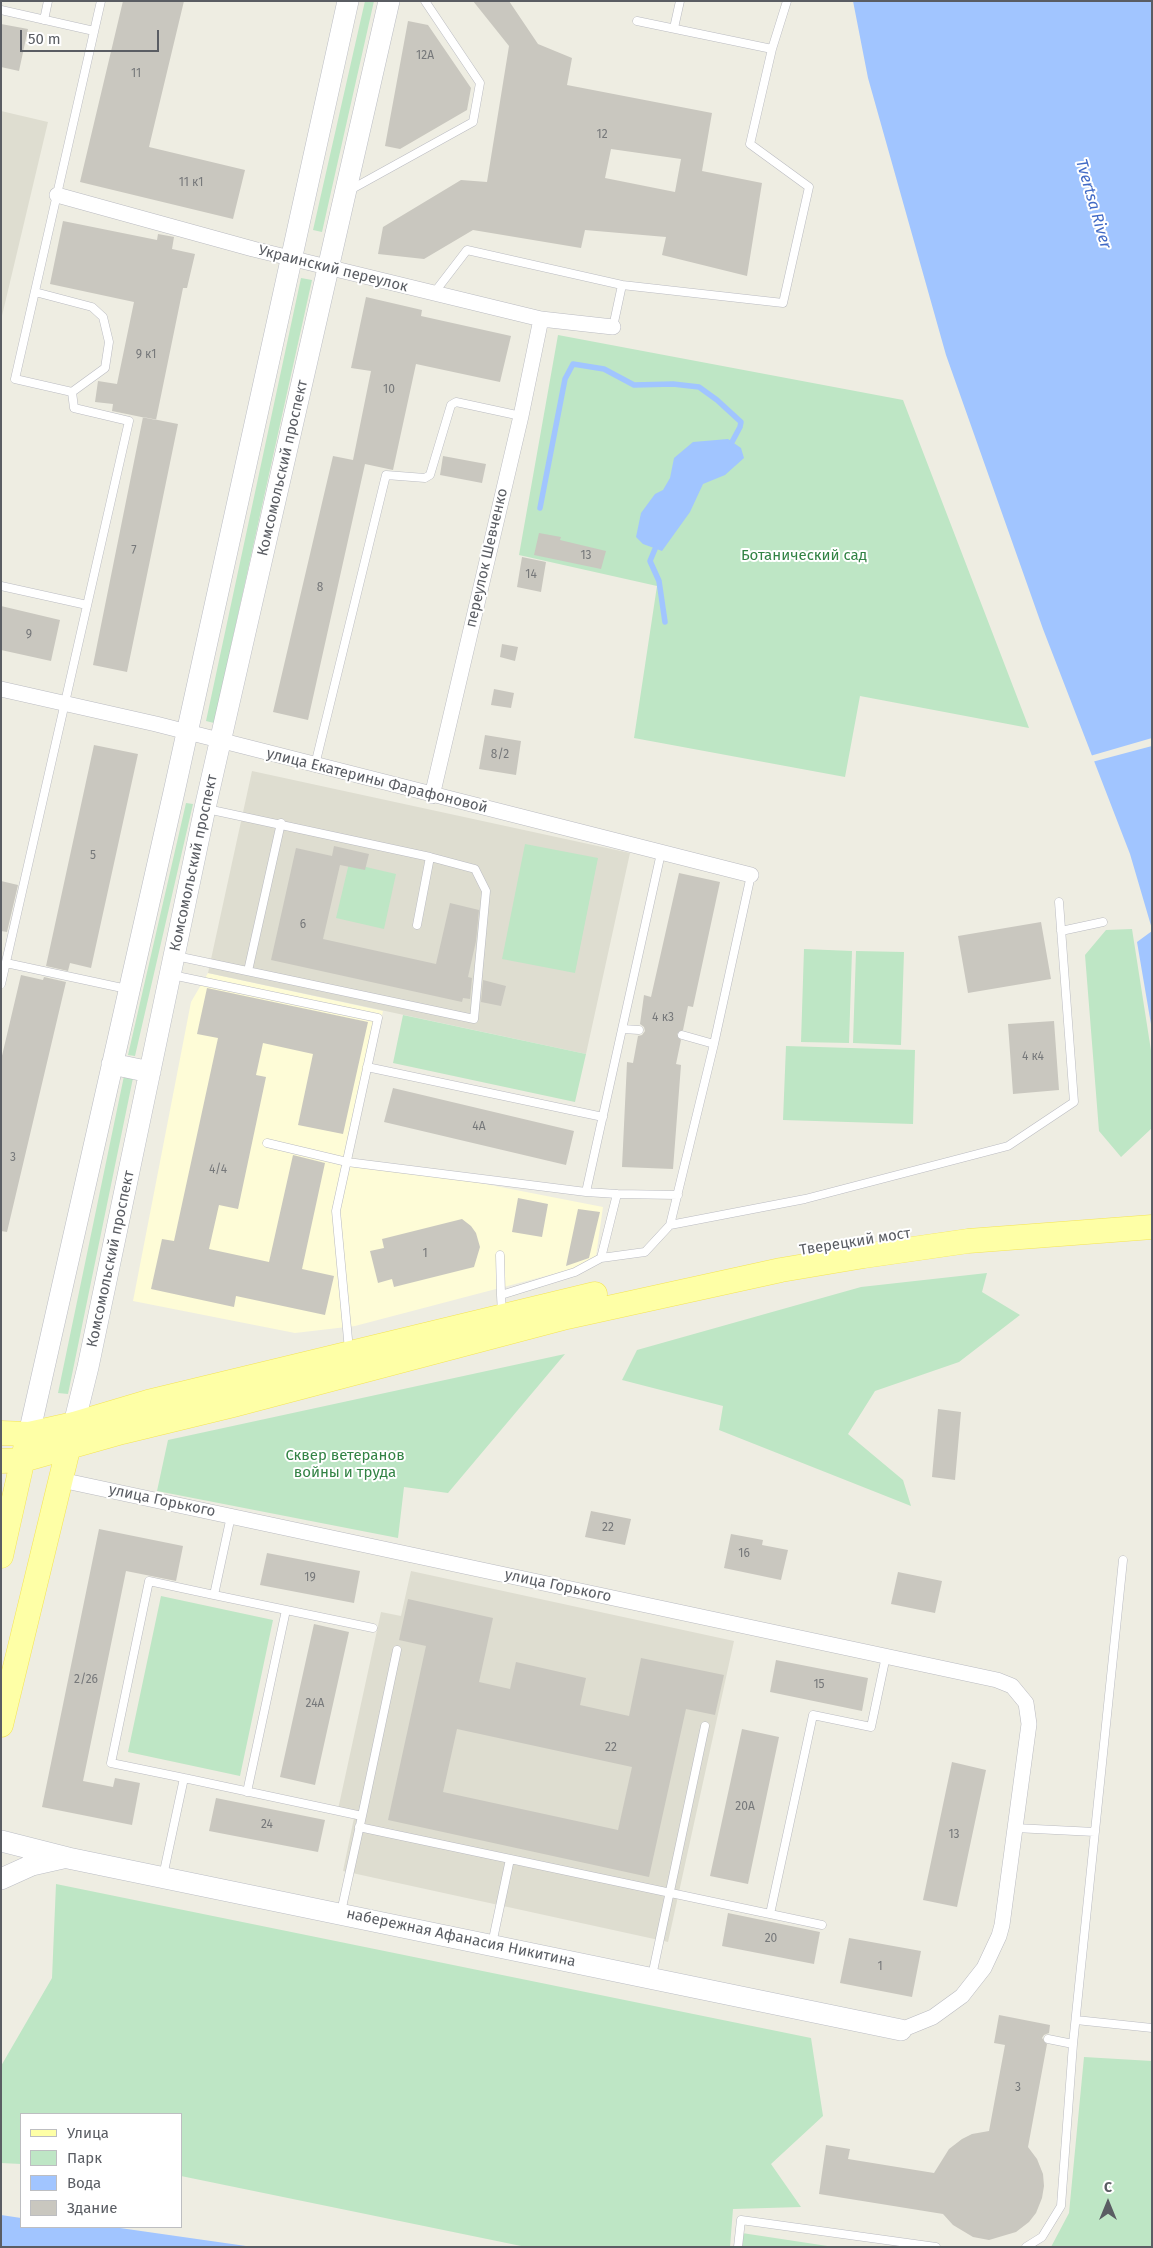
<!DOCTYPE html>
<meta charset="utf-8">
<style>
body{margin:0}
#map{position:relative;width:1153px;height:2248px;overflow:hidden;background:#eeede2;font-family:"Fira Sans",sans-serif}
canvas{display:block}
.frame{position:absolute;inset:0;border:2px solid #5a5d63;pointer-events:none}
.legend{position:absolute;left:20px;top:2113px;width:162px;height:115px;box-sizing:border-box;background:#fff;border:1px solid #bdbec1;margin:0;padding:6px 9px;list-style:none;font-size:15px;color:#5a5d63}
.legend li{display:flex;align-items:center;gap:10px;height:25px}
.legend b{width:25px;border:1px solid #bdbec1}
.north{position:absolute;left:1083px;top:2178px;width:50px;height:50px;-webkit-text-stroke:4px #fff;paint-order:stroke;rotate:0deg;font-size:14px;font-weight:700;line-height:20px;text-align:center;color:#5a5d63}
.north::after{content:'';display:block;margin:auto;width:18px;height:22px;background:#5a5d63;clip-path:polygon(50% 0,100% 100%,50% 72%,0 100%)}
.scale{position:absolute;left:20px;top:30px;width:139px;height:22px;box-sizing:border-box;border:2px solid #5a5d63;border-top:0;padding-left:6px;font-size:15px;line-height:18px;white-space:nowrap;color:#5a5d63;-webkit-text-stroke:4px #fff;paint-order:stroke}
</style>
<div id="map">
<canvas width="1153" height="2248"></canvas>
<div class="frame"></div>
<ul class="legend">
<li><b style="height:6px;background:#feffa6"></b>Улица</li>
<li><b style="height:14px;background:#bee6c5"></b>Парк</li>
<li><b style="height:14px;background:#a1c5ff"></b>Вода</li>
<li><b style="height:14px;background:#c9c7bf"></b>Здание</li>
</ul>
<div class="north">С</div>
<div class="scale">50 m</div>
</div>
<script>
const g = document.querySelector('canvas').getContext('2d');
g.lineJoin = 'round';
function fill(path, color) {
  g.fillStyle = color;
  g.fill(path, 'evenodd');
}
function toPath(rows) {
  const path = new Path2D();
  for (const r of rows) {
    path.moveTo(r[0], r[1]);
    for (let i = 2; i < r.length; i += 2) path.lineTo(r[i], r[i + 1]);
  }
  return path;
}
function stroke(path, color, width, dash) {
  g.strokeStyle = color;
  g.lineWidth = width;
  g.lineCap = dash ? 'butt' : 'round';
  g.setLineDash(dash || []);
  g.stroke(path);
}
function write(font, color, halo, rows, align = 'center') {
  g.font = font + ' "Fira Sans",sans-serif';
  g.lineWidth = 4;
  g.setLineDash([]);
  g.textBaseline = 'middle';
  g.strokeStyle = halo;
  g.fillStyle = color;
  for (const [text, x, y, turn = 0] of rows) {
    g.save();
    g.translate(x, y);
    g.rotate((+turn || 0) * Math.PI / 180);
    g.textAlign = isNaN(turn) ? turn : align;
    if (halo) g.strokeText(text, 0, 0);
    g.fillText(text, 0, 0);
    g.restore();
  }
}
const commercial = toPath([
 [208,973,383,1011,352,1158,603,1207,595,1263,355,1326,295,1333,133,1301,191,1002]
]);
const education = toPath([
 [1,111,48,122,1,320],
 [252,771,630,853,586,1054,208,973],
 [411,1571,734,1641,668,1942,343,1871,354,1818,337,1814,381,1612,401,1616]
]);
const green = toPath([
 [365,1,374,1,322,232,313,230],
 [301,278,312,280,214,723,206,721],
 [558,335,903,400,1029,728,860,696,845,777,634,738,657,586,519,555],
 [186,803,193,804,135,1056,128,1055],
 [525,844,598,858,575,973,502,959],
 [349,863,396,874,384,929,336,918],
 [1132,929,1152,1057,1152,1128,1121,1157,1099,1131,1085,955,1106,930],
 [804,949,852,951,849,1043,801,1042],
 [856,951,904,952,901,1045,853,1043],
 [403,1015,586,1054,575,1102,393,1063],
 [786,1046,915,1050,913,1124,783,1120],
 [124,1076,133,1078,68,1394,58,1393],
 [987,1273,982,1292,1020,1315,959,1362,875,1391,848,1434,903,1480,911,1506,719,1430,723,1406,622,1380,637,1350,861,1287],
 [565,1354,448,1493,404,1487,398,1538,157,1491,168,1440],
 [161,1596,273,1620,240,1776,128,1752],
 [56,1884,811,2038,823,2116,771,2164,801,2207,733,2209,730,2247,526,2247,181,2176,181,2114,21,2114,21,2164,1,2163,1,2066,52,1978],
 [1084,2057,1152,2061,1152,2247,1051,2247,1069,2213],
 [742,2233,834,2247,741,2247]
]);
const water = toPath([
 [853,1,1152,1,1152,929,1130,854,1043,629,946,355,868,78],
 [728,439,741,448,744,458,725,475,703,484,690,512,662,551,643,544,636,537,641,513,655,494,663,490,670,478,674,458,693,442],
 [1152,931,1152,1030,1137,942],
 [1,2215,21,2218,21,2227,113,2227,253,2247,1,2247]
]);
const pier = toPath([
 [1152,738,1152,746,1092,762,1090,756]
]);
const stream = toPath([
 [540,508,565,379,573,364,604,369,634,385,673,384,699,387,717,400,741,422,740,427,732,442],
 [655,549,650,561,659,581,665,622]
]);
const building = toPath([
 [123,1,184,1,149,147,245,170,233,219,80,182],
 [473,1,509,1,538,44,572,58,567,85,712,113,702,171,762,183,747,276,662,255,666,237,585,230,581,248,473,230,424,259,378,254,383,227,461,180,487,182,509,46],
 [611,149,681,159,675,192,605,178],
 [408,21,428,25,471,88,467,110,400,149,385,146],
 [1,24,28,29,19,71,1,67],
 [63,221,157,240,158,234,169,236,174,237,172,249,195,254,187,288,183,288,156,420,112,411,113,404,95,402,98,381,117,384,134,302,50,284],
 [366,297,422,310,421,316,511,336,500,382,416,364,393,470,365,464,308,720,273,712,333,456,353,460,371,371,351,368],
 [143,417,178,424,127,672,93,665],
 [443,456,486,464,482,483,440,475],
 [539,533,561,537,560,540,606,551,601,569,534,555],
 [522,557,546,562,541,592,517,587],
 [1,606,60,620,51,661,1,650],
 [502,644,518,647,515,661,500,657],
 [494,689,514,693,511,708,491,705],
 [485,735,521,741,516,775,479,769],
 [94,745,138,754,91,968,70,963,68,971,46,966],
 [334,846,369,854,365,870,340,865,323,939,436,964,450,903,479,910,476,941,468,977,472,978,470,999,463,998,462,1002,271,960,296,848,332,856],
 [679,873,720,882,693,1007,688,1006,683,1030,677,1034,681,1040,676,1064,681,1065,673,1169,622,1167,627,1062,633,1063,638,1036,642,1035,645,1031,644,1027,640,1024,644,995,651,997],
 [1,881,18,885,7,932,1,931],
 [1041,922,1051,979,968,993,958,936],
 [21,975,43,980,44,977,66,982,7,1232,1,1231,1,1060],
 [483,980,506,986,501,1006,481,1002],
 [207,988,368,1022,343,1134,298,1125,313,1054,263,1043,256,1075,266,1077,238,1209,219,1205,209,1249,269,1262,293,1155,325,1163,302,1269,334,1276,325,1315,236,1296,234,1307,151,1289,162,1239,174,1241,218,1038,197,1034],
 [1054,1021,1059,1090,1013,1094,1008,1024],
 [393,1088,574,1131,566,1165,384,1122],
 [518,1198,548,1204,542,1237,512,1232],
 [578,1209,600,1212,589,1258,566,1266],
 [462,1219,471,1226,476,1233,480,1247,474,1267,394,1287,392,1279,378,1283,370,1251,384,1248,382,1239],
 [938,1409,961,1412,955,1480,932,1477],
 [591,1511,631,1519,625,1545,585,1537],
 [99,1529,183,1546,176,1581,126,1571,83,1781,113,1787,115,1778,140,1783,132,1825,42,1807],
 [731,1534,763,1540,762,1545,788,1550,781,1580,724,1568],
 [267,1553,360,1571,354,1603,260,1585],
 [898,1572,942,1581,935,1613,891,1604],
 [408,1599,493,1618,479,1682,510,1689,516,1662,586,1678,580,1705,629,1716,641,1658,724,1675,715,1715,686,1709,649,1877,388,1820,426,1646,399,1640],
 [457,1729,632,1767,618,1830,443,1792],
 [314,1624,349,1632,315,1785,280,1777],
 [776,1660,868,1678,862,1711,770,1692],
 [742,1729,779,1737,748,1884,710,1876],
 [952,1762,986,1770,957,1907,923,1900],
 [216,1798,325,1820,318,1852,209,1831],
 [728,1913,820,1932,814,1964,722,1946],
 [849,1938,921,1951,912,1997,840,1983],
 [999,2015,1050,2025,1049,2033,1044,2035,1042,2038,1047,2044,1028,2147,1037,2159,1043,2174,1044,2186,1042,2198,1036,2213,1029,2222,1016,2232,989,2240,973,2237,953,2225,943,2214,819,2194,826,2145,850,2149,848,2159,934,2173,949,2149,962,2139,972,2134,989,2131,1005,2045,994,2043]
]);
const lane = toPath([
 [1,10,94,31],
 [44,20,48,1],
 [637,21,772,49],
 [674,28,680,1],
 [350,190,473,122,480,83,425,1],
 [35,292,92,307,103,317,109,342,105,368,72,392,15,379,101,1],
 [434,293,467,250,622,285],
 [613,327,622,285,783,303,809,187,750,144,772,49,787,1],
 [1,586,87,605],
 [315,765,386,475,425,478,430,475,451,405,456,402,521,416],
 [417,925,430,857],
 [1061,931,1103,922],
 [176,956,474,1019,486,891,475,869,430,857,207,809],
 [6,963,127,989],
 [248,971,281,823],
 [172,975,378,1018,336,1211,349,1350],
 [1,984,129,421,74,408,72,392],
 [623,1029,639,1030],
 [682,1035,714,1044],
 [367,1067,603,1117],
 [267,1143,347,1162,586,1192,661,853],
 [586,1192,617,1194],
 [670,1225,714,1044,751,875],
 [500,1255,501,1295],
 [601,1258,645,1252,670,1225,805,1199,1008,1146,1074,1102,1059,902],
 [502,1314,501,1295,575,1272,601,1258,617,1194,678,1195],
 [231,1516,214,1595,373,1628],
 [184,1778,362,1816,341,1912],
 [247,1792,286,1610],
 [362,1816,397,1650],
 [359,1827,822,1925],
 [1015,1828,1095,1832],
 [163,1876,184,1778,111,1763,149,1581,214,1595],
 [770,1914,813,1715,871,1727,886,1656],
 [492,1944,510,1859],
 [652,1976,705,1726],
 [1076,2020,1152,2028],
 [1073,2044,1123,1560],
 [738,2247,741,2220,936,2247],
 [1026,2247,1042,2237,1061,2206,1073,2044,1048,2039]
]);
const street = toPath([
 [57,195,253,249,541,319,613,327],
 [1,689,156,724,751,875],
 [432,796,521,416,541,319],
 [61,1480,997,1680,1012,1686,1026,1703,1029,1724,1002,1925,999,1936,984,1968,962,1996,933,2017,901,2030]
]);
const secondary = toPath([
 [112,1064,150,1072],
 [74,1424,88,1367,205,808,389,1],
 [29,1434,174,792,348,1],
 [1,1841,68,1858,901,2030],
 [1,1879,32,1865,63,1858]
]);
const primary = toPath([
 [1,1433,29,1434,74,1424,148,1402,595,1294],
 [1,1461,23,1460,122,1432,233,1405,567,1317,781,1270,864,1256,968,1241,1152,1227],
 [1,1556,26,1445],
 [1,1725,72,1433]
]);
const numberNames = [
 ["12А",425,56],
 ["11",136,74],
 ["12",602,135],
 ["11 к1",191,183],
 ["9 к1",146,355],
 ["10",389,390],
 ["7",134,551],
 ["13",586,556],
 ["14",531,575],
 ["8",320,588],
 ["9",29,635],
 ["8/2",500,755],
 ["5",93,856],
 ["6",303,925],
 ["4 к3",663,1018],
 ["4 к4",1033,1057],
 ["4А",479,1127],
 ["3",13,1158],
 ["4/4",218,1170],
 ["1",425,1254],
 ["22",608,1528],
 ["16",744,1554],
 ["19",310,1578],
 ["2/26",86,1680],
 ["15",819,1685],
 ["24А",315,1704],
 ["22",611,1748],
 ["20А",745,1807],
 ["24",267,1825],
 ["13",954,1835],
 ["20",771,1939],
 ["1",880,1967],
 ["3",1018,2088]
];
const streetNames = [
 ["Украинский переулок",333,269,14],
 ["Комсомольский проспект",283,468,-77],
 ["переулок Шевченко",487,558,-77],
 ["улица Екатерины Фарафоновой",377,781,14],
 ["Комсомольский проспект",194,863,-78],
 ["Тверецкий мост",855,1242,-9],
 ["Комсомольский проспект",111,1259,-78],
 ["улица Горького",162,1501,12],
 ["улица Горького",558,1586,12],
 ["набережная Афанасия Никитина",461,1938,12]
];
const parkNames = [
 ["Ботанический сад",804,556],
 ["Сквер ветеранов",345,1456],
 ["войны и труда",345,1473]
];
const waterNames = [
 ["Tvertsa River",1093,204,74]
];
fill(commercial, '#fefcd7');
fill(education, '#deddd0');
fill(green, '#bee6c5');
fill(water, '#a1c5ff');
fill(pier, '#eeede2');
stroke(stream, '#a1c5ff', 5.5);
fill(building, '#c9c7bf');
stroke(lane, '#babbc1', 9);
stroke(street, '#babbc1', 16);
stroke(secondary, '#bbbdc4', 22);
stroke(primary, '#f4e455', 25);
stroke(lane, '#fff', 8);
stroke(street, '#fff', 15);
stroke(secondary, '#fff', 21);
stroke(primary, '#feffa6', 24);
write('12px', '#76787a', null, numberNames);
write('15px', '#5a5d63', '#fff', streetNames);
write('15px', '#328344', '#fff', parkNames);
write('italic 16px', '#416ac5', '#fff', waterNames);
</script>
